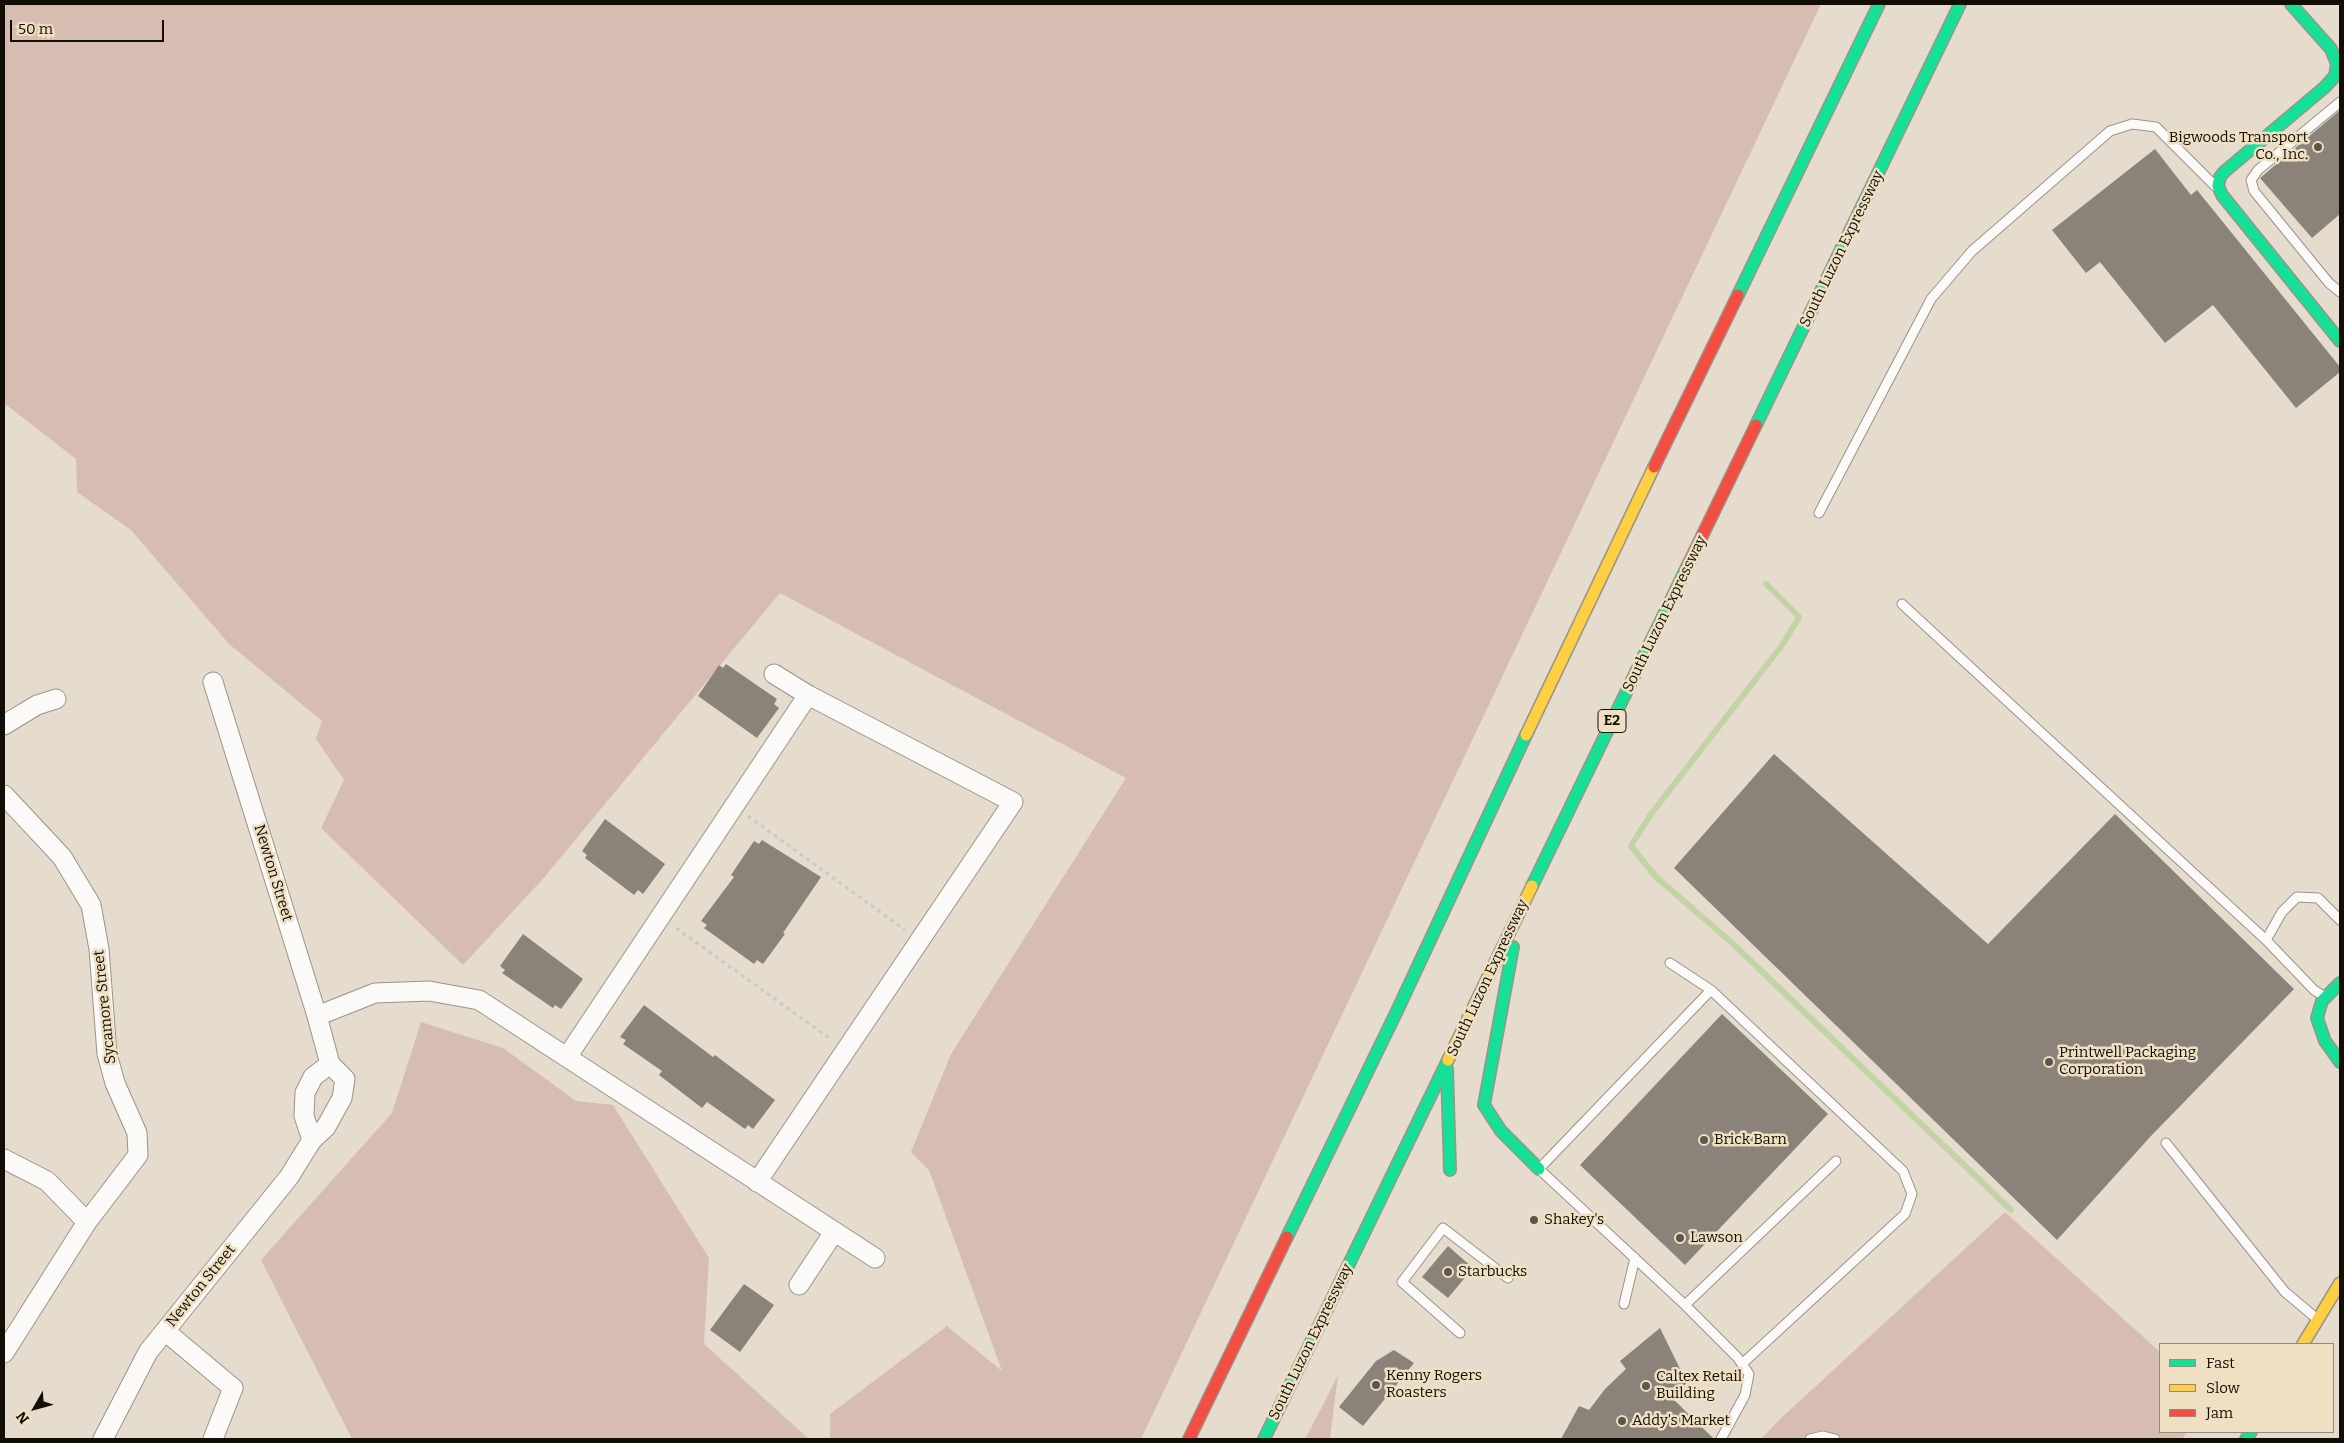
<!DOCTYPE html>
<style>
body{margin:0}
#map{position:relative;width:2344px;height:1443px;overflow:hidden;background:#e5dccd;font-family:Bitter,serif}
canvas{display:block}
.frame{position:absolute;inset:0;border:5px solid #130e05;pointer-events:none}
.legend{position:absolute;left:2159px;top:1343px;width:175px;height:90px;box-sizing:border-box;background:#efdfc3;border:1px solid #978b77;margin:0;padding:6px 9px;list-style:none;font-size:15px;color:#130e05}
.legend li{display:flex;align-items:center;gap:10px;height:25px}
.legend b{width:25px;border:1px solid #978b77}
.north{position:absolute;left:10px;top:1383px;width:50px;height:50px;-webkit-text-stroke:4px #efdfc3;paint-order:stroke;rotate:232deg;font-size:14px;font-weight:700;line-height:20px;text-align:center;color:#130e05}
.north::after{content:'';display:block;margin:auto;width:18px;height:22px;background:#130e05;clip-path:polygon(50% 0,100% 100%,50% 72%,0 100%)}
.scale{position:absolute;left:10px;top:20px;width:154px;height:22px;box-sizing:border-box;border:2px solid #130e05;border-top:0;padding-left:6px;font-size:15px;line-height:18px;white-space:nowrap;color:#130e05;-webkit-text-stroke:4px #efdfc3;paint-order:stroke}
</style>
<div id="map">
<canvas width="2344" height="1443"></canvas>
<div class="frame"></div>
<ul class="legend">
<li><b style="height:6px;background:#16e098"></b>Fast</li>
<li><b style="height:6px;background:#ffcf43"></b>Slow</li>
<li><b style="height:6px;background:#f24e42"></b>Jam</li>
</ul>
<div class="north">N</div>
<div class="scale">50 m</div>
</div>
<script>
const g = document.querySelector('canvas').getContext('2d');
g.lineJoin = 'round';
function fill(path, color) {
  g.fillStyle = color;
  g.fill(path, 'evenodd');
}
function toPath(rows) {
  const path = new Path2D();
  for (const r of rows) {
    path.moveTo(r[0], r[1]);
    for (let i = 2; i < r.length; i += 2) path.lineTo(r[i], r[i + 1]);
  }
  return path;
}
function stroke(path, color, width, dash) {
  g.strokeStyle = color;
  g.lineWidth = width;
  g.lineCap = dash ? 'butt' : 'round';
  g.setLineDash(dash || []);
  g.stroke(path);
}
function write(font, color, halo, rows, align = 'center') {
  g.font = font + ' Bitter,serif';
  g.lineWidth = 5;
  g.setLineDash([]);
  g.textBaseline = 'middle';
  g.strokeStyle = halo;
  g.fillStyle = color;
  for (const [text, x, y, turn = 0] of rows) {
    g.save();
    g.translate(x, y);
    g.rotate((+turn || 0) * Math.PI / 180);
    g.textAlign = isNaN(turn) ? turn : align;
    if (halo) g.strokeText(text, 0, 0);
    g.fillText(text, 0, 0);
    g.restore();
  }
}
const green = toPath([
 [4,4,1821,4,1141,1439,830,1439,830,1414,947,1326,1002,1371,929,1170,911,1152,951,1054,1126,778,780,593,541,881,463,965,321,828,344,780,316,739,322,721,229,644,131,530,77,492,76,459,4,403],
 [421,1022,503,1048,576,1101,613,1105,709,1258,704,1344,809,1439,352,1439,261,1260,392,1113],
 [2005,1212,2160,1352,2160,1432,2187,1432,2182,1439,1761,1439,1779,1420],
 [1338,1375,1330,1439,1305,1439,1321,1409]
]);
const stream = toPath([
 [1766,584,1799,617,1783,644,1651,814,1631,846,1656,877,1730,941,2011,1210]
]);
const building = toPath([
 [2340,110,2340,214,2312,238,2260,178],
 [2155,149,2191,195,2197,190,2340,367,2340,372,2296,408,2213,305,2165,343,2100,262,2086,273,2052,230],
 [726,664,777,699,774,704,779,708,757,738,698,696,719,665,723,668],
 [1774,754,1988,944,2115,814,2294,989,2151,1136,2057,1240,1674,868],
 [605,819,665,864,643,894,638,890,634,895,585,858,587,855,582,851],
 [762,840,821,877,783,933,785,934,763,964,757,960,754,964,704,928,707,925,701,921,734,877,731,875,754,841,759,844],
 [523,934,583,979,561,1009,555,1005,553,1008,502,973,505,970,500,966],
 [644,1005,713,1057,715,1055,775,1100,753,1129,748,1125,745,1129,707,1102,702,1108,659,1075,662,1071,623,1044,626,1040,620,1037],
 [1722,1014,1828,1114,1685,1265,1580,1165],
 [1448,1246,1473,1268,1448,1298,1422,1277],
 [744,1284,774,1305,740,1352,710,1330],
 [1660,1328,1687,1383,1670,1396,1714,1439,1561,1439,1579,1406,1589,1410,1605,1389,1626,1369,1620,1361],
 [1394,1350,1414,1363,1363,1426,1339,1407,1376,1361]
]);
const path = toPath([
 [748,816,905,930],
 [676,928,832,1040]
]);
const lane = toPath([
 [2340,102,2258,170,2251,180,2254,191,2329,283,2340,292],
 [1819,513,1931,299,1972,251,2110,131,2132,124,2156,127,2215,186],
 [1902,604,2266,940,2314,990,2325,997],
 [2266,940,2282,912,2297,897,2318,898,2340,920],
 [1670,963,1711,990,1903,1171,1912,1194,1905,1214,1742,1364],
 [1711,990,1539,1169,1685,1305,1737,1357,1749,1374,1745,1395,1721,1439],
 [2166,1143,2285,1292,2316,1318],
 [1624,1304,1635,1258],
 [1685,1305,1836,1161],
 [1460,1333,1402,1282,1443,1228,1508,1278],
 [1810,1439,1823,1436,1835,1439]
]);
const street = toPath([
 [4,725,37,705,56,699],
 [4,795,62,857,91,905,99,949,107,1054,115,1083,137,1133,138,1155,87,1222,4,1353],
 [317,1016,375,993,429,991,479,1000,875,1258],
 [567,1057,808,695],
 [312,1140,304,1116,305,1093,313,1077,330,1064],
 [4,1159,47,1181,87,1222],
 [757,1182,1013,802,808,695,774,674],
 [799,1285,834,1232],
 [165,1331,233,1388,213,1439],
 [103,1439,148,1352,289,1177,312,1140,326,1127,342,1098,345,1079,330,1064,317,1016,213,682]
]);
const fast = toPath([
 [2291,4,2331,49,2337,64,2335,76,2325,87,2224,172,2220,177,2218,186,2222,195,2340,341],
 [1738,295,1879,4],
 [1756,425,1960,4],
 [1532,886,1687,567],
 [1513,947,1484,1105,1501,1131,1539,1169],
 [2340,983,2322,1001,2317,1018,2325,1041,2340,1062],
 [1447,1069,1450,1170],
 [1287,1237,1396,1013,1526,735],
 [1264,1439,1448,1060],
 [2246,1439,2251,1432]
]);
const slow = toPath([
 [1526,735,1654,467],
 [1448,1060,1532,886],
 [2303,1344,2340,1283]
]);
const jam = toPath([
 [1654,467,1738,295],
 [1687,567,1756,425],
 [1189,1439,1287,1237]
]);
const markers = [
 [2318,147,5,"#5c564b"],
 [2049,1062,5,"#5c564b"],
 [1704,1140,5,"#5c564b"],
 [1534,1220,5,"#5c564b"],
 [1680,1238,5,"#5c564b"],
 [1448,1272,5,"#5c564b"],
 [1376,1385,5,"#5c564b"],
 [1646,1386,5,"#5c564b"],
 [1622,1421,5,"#5c564b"]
];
const shields = [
 [1612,721,28]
];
const shieldNames = [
 ["E2",1612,721]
];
const poiNames = [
 ["Bigwoods Transport",2308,138,"right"],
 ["Co., Inc.",2308,155,"right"],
 ["Printwell Packaging",2059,1053],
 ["Corporation",2059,1070],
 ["Brick Barn",1714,1140],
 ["Shakey's",1544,1220],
 ["Lawson",1690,1238],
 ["Starbucks",1458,1272],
 ["Kenny Rogers",1386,1376],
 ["Roasters",1386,1393],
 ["Caltex Retail",1656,1377],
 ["Building",1656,1394],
 ["Addy's Market",1632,1421]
];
const streetNames = [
 ["South Luzon Expressway",1842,249,-64],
 ["South Luzon Expressway",1665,614,-64],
 ["Newton Street",273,873,73],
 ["South Luzon Expressway",1488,978,-65],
 ["Sycamore Street",105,1007,-96],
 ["Newton Street",201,1286,-51],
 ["South Luzon Expressway",1311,1342,-64]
];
fill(green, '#d7bdb1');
stroke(stream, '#c2d3a6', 6);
fill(building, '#8b8379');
stroke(lane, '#9a9388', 11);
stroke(street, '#9a9388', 21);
stroke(fast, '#9a9388', 14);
stroke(slow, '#9a9388', 14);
stroke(jam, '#9a9388', 14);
stroke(path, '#cccac5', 3, [4, 4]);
stroke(lane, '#fbfaf8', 9);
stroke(street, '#fbfaf8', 19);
stroke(fast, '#16e098', 11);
stroke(slow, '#ffcf43', 11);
stroke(jam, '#f24e42', 11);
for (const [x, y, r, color] of markers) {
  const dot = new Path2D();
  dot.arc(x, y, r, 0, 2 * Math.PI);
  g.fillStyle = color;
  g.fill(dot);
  stroke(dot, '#efdfc3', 2);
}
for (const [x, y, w] of shields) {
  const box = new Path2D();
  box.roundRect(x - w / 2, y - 11.5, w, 23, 4);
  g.fillStyle = '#efdfc3';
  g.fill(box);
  stroke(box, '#130e05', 1);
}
write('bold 14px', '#130e05', null, shieldNames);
write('15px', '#130e05', '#efdfc3', poiNames, 'left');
write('15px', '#130e05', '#efdfc3', streetNames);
</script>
